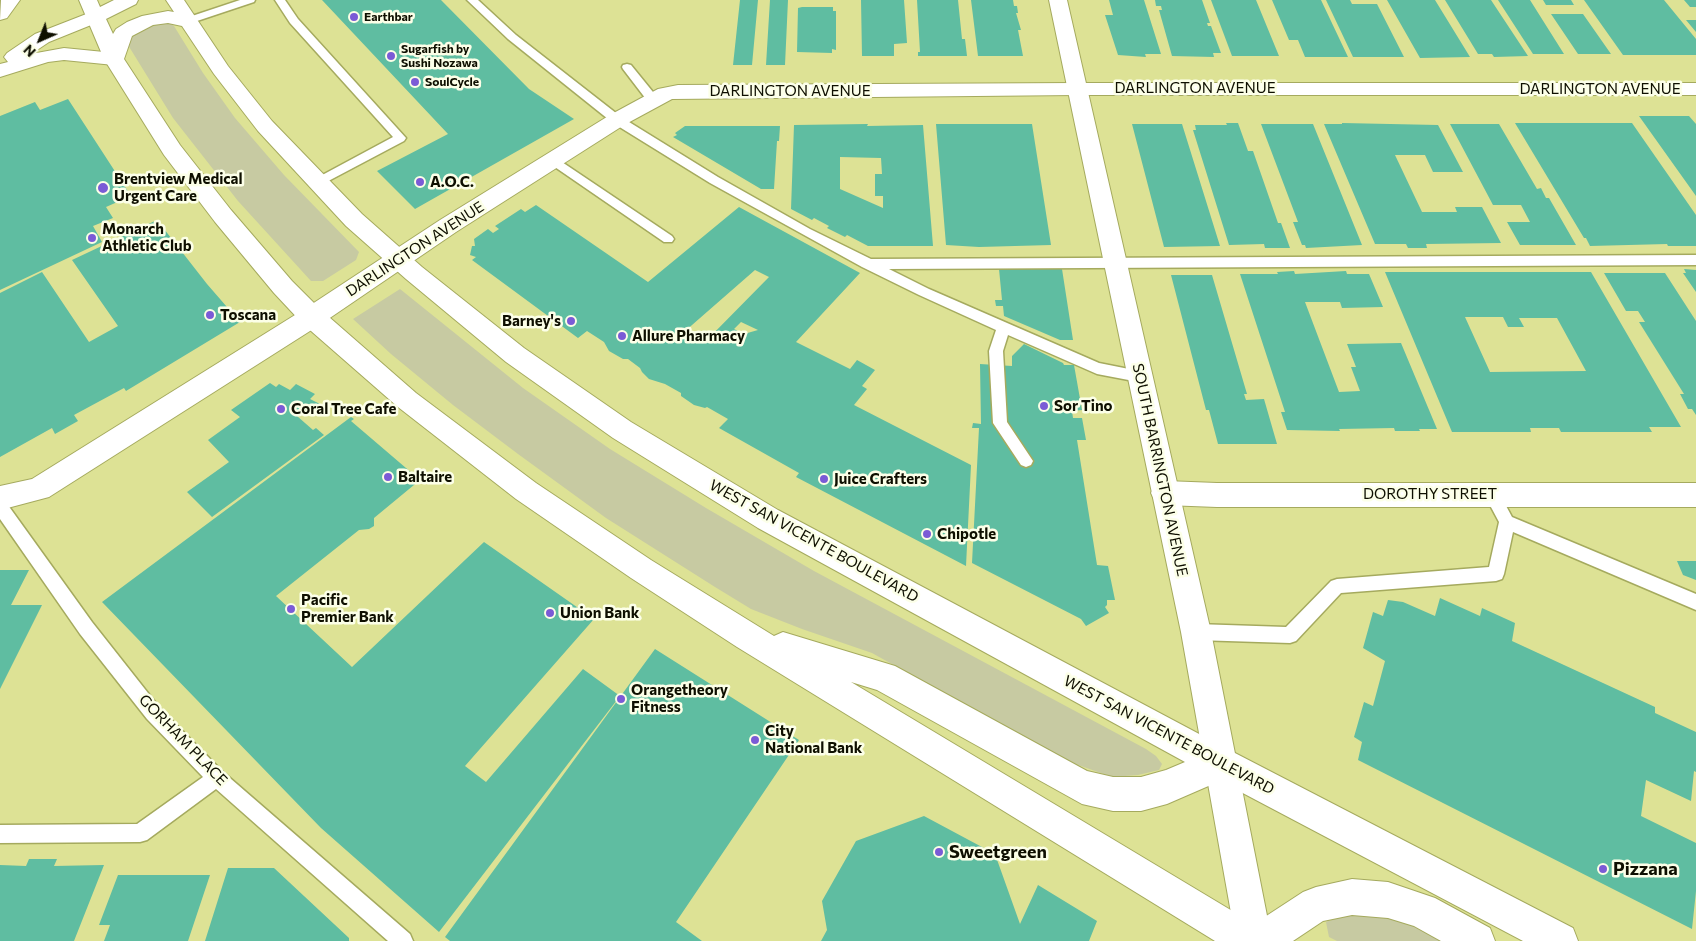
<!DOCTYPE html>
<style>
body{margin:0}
#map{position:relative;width:1696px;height:941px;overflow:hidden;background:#dde295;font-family:Commissioner,sans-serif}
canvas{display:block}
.north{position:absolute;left:15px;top:15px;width:50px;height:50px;-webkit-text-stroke:4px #fcffe8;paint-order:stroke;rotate:224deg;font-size:14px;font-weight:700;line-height:20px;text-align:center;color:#0e0f00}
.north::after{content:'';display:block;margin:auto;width:18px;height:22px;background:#0e0f00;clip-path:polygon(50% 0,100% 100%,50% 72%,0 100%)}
</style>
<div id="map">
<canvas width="1696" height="941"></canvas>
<div class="north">N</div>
</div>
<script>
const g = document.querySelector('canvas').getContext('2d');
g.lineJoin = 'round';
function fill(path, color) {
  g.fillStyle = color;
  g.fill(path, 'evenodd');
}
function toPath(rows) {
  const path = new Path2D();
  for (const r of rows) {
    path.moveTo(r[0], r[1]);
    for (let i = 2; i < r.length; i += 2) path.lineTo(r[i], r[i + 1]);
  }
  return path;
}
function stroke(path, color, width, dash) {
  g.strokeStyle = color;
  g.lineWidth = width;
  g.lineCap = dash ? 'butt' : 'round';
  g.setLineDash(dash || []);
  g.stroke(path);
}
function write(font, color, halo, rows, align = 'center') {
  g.font = font + ' Commissioner,sans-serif';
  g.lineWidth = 5;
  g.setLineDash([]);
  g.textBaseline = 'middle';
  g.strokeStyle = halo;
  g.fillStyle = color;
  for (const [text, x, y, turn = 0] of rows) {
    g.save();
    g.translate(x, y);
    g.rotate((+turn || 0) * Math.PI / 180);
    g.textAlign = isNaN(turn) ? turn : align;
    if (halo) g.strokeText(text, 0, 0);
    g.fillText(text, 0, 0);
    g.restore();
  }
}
const green = toPath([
 [168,22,174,26,203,73,235,118,284,175,359,252,356,260,323,281,311,281,238,201,173,118,128,45,132,35,148,25],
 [400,289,523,388,610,449,706,508,814,571,1146,749,1156,756,1162,764,1159,770,1138,775,1112,777,1067,761,872,653,802,629,751,609,715,587,606,518,518,454,453,405,391,354,353,319],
 [1380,913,1416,924,1446,941,1337,941,1329,937,1326,922,1344,915]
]);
const building = toPath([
 [322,0,441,0,529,89,574,119,415,209,377,171,448,134],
 [740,0,758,0,752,65,733,65],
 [770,0,788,0,785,65,766,65],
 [861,0,904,0,907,43,894,44,894,56,862,56],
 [917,0,958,0,962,39,965,39,967,56,918,56,918,52,920,52],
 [971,0,1013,0,1014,6,1017,6,1018,13,1016,13,1021,30,1018,30,1023,56,978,56],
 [1109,0,1144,0,1161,54,1145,54,1146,57,1118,55,1105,15,1113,15],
 [1155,0,1202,0,1210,23,1207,23,1208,26,1211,26,1221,53,1213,53,1214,57,1172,56,1159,10,1162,10,1161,6,1156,6],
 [1211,0,1256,0,1279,56,1232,56],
 [1272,0,1321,0,1348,57,1305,57,1298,40,1289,40],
 [1326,0,1350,0,1352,4,1377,4,1404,57,1353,57],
 [1387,0,1435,0,1470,57,1420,58],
 [1445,0,1491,0,1528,56,1494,57,1492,54,1478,54],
 [1498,0,1530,0,1564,54,1533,54],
 [1543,0,1571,0,1574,5,1546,5],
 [1584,0,1664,0,1696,39,1696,55,1623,55],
 [1684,0,1696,0,1696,7,1690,7],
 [802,7,833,7,833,11,836,11,836,50,832,49,832,53,797,52,798,8],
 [1551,14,1583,14,1611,54,1578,54],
 [1686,20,1696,20,1696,32],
 [68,99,131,196,106,207,113,218,93,226,102,242,0,290,0,116,35,102,40,110],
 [1639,116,1689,116,1696,124,1696,196],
 [1226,123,1238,123,1248,151,1253,151,1278,223,1281,223,1290,248,1265,248,1264,244,1229,245,1193,130,1196,130,1195,125,1227,125],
 [1342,123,1438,125,1463,172,1433,172,1425,155,1395,155,1422,212,1457,212,1455,207,1482,207,1501,243,1426,244,1427,248,1408,248,1406,244,1375,244,1324,124,1342,124],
 [1515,123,1632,123,1696,215,1696,246,1668,246,1667,244,1590,246,1586,238,1584,238],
 [868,124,867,126,923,125,933,246,868,246,847,235,845,237,827,228,829,226,814,218,812,220,791,209,794,125],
 [840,157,881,158,882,174,875,174,875,196,883,196,883,208,840,189],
 [936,124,1032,124,1051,245,979,247,946,245],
 [1132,124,1182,124,1220,246,1164,247],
 [1261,124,1313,124,1362,245,1306,248,1305,245,1302,245,1293,222,1298,222],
 [1450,124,1499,124,1537,189,1541,188,1546,198,1549,198,1576,245,1520,245,1507,222,1530,222,1521,205,1493,205],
 [685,126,780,126,779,141,777,141,774,189,761,189,673,137,677,135,675,133],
 [536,205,648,282,739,207,860,273,796,342,850,369,857,360,875,370,862,386,867,389,854,405,971,465,966,566,796,477,799,473,719,428,728,419,707,407,705,408,694,405,681,396,681,393,665,384,649,379,642,372,640,368,628,359,623,359,609,351,604,342,587,331,578,338,472,260,476,257,470,255,472,246,475,246,474,239,488,229,493,233,499,229,495,226,521,209,525,212],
 [755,270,769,277,704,343,684,332],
 [741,322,758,330,744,334,734,329],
 [157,220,207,284,240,322,126,391,124,388,74,415,78,421,55,434,52,428,0,457,0,293,42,272,89,342,118,326,72,260],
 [999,269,1062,269,1073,340,1060,340,1004,316,1003,306,996,306,995,300,1002,300],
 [1684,269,1696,270,1696,292,1683,273,1686,273],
 [1294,271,1295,274,1346,271,1347,274,1369,274,1383,307,1342,308,1340,302,1305,302,1339,392,1360,391,1351,367,1356,367,1347,344,1401,343,1437,429,1419,429,1420,431,1395,431,1394,428,1339,429,1340,431,1287,430,1281,412,1285,412,1240,274,1278,274,1277,272],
 [1385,272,1591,272,1681,427,1649,427,1652,432,1561,432,1559,428,1530,428,1531,432,1452,432],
 [1465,317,1503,317,1508,327,1524,327,1519,318,1557,318,1586,371,1490,372],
 [1604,273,1665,273,1696,321,1696,415,1692,409,1688,409,1680,394,1684,394,1639,322,1645,322,1638,311,1626,311],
 [1171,275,1212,275,1247,394,1244,394,1246,400,1264,399,1277,444,1218,444,1209,410,1206,410],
 [1024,344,1063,363,1064,365,1074,365,1082,410,1072,411,1073,418,1082,418,1086,440,1077,440,1097,565,1108,566,1115,600,1107,600,1107,605,1105,607,1109,613,1086,626,1081,619,972,563,979,428,972,428,973,423,981,424,980,364,1012,366,1012,356],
 [270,383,276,387,279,384,290,390,296,384,315,394,310,399,320,404,317,408,312,405,297,416,313,430,316,428,324,435,212,517,187,492,229,462,208,440,240,417,231,410],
 [351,417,354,419,351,421,420,480,374,518,374,526,369,529,359,530,276,596,352,667,484,542,594,619,465,766,486,782,583,669,620,696,439,932,321,828,102,602],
 [1677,561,1696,561,1696,580,1683,575],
 [0,570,29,570,11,605,42,605,0,689],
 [1440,598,1480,616,1482,608,1515,623,1512,641,1655,707,1655,713,1696,732,1696,772,1694,771,1691,801,1646,780,1641,816,1696,843,1696,891,1692,929,1358,760,1362,742,1354,737,1364,702,1373,706,1385,661,1363,648,1373,612,1383,616,1388,600,1403,602,1435,616],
 [655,649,799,740,676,922,702,941,450,941,445,937],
 [924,816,995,854,1020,924,1038,885,1097,921,1089,941,821,941,827,930,822,901,856,841],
 [29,859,57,859,54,866,104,865,74,941,0,941,0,865,26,866],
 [228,868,274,868,349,938,349,941,205,941],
 [118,875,210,875,188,941,104,941,110,925,99,925]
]);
const service = toPath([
 [240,0,255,0,254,2,191,23,187,24,182,21,183,19,240,0],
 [275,0,285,0,298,19,406,138,404,141,317,187,311,183,313,180,393,137,290,23,275,0],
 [467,0,478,0,516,35,621,117,718,177,810,229,871,259,1696,255,1696,265,889,269,929,289,1099,363,1144,372,1146,376,1144,380,1139,382,1097,374,1008,335,1003,351,1007,422,1033,461,1031,465,1026,467,1021,465,993,423,989,351,996,330,919,295,862,267,710,183,613,123,508,39,467,0],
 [627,64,631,65,657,97,659,100,657,103,649,103,623,69,622,67,623,65,627,64],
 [553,156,672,236,674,239,672,242,664,242,549,163,547,160,553,156],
 [1492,487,1497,489,1512,517,1696,594,1696,610,1513,532,1504,574,1502,579,1496,581,1341,593,1296,641,1290,643,1196,640,1190,638,1188,632,1190,626,1196,624,1286,627,1331,581,1337,579,1489,567,1499,522,1484,494,1487,489,1492,487],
 [0,499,5,501,92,622,159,707,223,772,410,934,413,941,388,941,216,789,147,840,140,842,0,843,0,825,137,824,203,777,147,719,80,634,0,519,0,499]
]);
const minor = toPath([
 [1,0,20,0,7,18,0,20,1,0],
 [94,11,101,13,104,17,101,21,49,42,31,54,64,48,114,53,121,55,124,59,121,63,114,65,64,60,48,62,0,77,0,64,8,62,4,57,7,53,35,34,94,11],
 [1077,83,1696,83,1696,95,1077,95,672,99,624,125,456,232,321,324,49,497,0,510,0,486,32,479,303,310,440,220,610,115,658,89,678,85,1077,83],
 [1165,481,1217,483,1696,483,1696,507,1217,507,1165,505,1155,501,1151,493,1155,485,1165,481]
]);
const tertiary = toPath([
 [1049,0,1067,0,1211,632,1272,941,1236,941,1181,632,1049,0]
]);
const secondary = toPath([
 [79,0,97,0,100,7,114,0,138,0,136,4,106,19,113,34,116,29,127,22,142,16,168,11,174,12,166,0,184,0,228,66,272,121,362,214,422,267,524,348,631,422,778,510,1233,752,1573,928,1578,941,1523,941,1220,781,1167,804,1141,811,1113,811,1082,804,877,690,851,682,1254,924,1303,892,1316,887,1352,879,1388,882,1435,898,1490,928,1495,941,1441,941,1414,926,1388,918,1352,915,1323,921,1293,941,1215,941,737,647,631,578,516,499,398,407,303,324,274,293,215,222,164,155,104,59,79,0],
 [168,23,182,26,214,74,258,131,346,226,406,279,506,362,613,438,758,528,1185,762,1166,770,1141,777,1113,777,1087,771,895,666,783,632,774,636,651,560,536,483,416,393,321,310,292,281,231,210,180,145,124,59,132,36,153,25,168,23]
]);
const markers = [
 [354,17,5,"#7b5bd6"],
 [391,56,5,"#7b5bd6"],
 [415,82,5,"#7b5bd6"],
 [420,182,5,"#7b5bd6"],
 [103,188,6,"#7b5bd6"],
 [92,238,5,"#7b5bd6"],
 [210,315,5,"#7b5bd6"],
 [571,321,5,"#7b5bd6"],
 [622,336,5,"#7b5bd6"],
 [1044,406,5,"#7b5bd6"],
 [281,409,5,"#7b5bd6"],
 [388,477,5,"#7b5bd6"],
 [824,479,5,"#7b5bd6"],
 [927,534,5,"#7b5bd6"],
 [291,609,5,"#7b5bd6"],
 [550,613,5,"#7b5bd6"],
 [621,699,5,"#7b5bd6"],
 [755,740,5,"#7b5bd6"],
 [939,852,5,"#7b5bd6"],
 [1603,869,5,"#7b5bd6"]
];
const farPoinames = [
 ["Earthbar",364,17],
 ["Sugarfish by",401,49],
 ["Sushi Nozawa",401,63],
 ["SoulCycle",425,82]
];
const streetNames = [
 ["DARLINGTON AVENUE",1195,88],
 ["DARLINGTON AVENUE",1600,89],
 ["DARLINGTON AVENUE",790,91],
 ["DARLINGTON AVENUE",415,249,-33],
 ["SOUTH BARRINGTON AVENUE",1160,470,78],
 ["DOROTHY STREET",1430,494],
 ["WEST SAN VICENTE BOULEVARD",814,541,29],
 ["WEST SAN VICENTE BOULEVARD",1169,735,28],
 ["GORHAM PLACE",183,740,46]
];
const poiNames = [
 ["Brentview Medical",114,179],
 ["Urgent Care",114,196],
 ["A.O.C.",430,182],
 ["Monarch",102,229],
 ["Athletic Club",102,246],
 ["Toscana",220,315],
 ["Barney's",561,321,"right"],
 ["Allure Pharmacy",632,336],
 ["Sor Tino",1054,406],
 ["Coral Tree Cafe",291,409],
 ["Baltaire",398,477],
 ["Juice Crafters",834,479],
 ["Chipotle",937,534],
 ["Pacific",301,600],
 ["Premier Bank",301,617],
 ["Union Bank",560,613],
 ["Orangetheory",631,690],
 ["Fitness",631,707],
 ["City",765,731],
 ["National Bank",765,748]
];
const nearPoinames = [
 ["Sweetgreen",949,852],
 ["Pizzana",1613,869]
];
fill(green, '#c7caa2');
fill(building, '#5fbda1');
stroke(service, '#a5aa5e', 3);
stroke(minor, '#a5aa5e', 2);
stroke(tertiary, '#a5aa5e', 2);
stroke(secondary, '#a5aa5e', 2);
fill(service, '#fff');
fill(minor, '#fff');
fill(tertiary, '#fff');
fill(secondary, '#fff');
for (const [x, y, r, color] of markers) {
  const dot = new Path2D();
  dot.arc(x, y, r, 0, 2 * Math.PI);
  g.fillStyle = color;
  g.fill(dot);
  stroke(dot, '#fcffe8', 2);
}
write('bold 12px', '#0e0f00', '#fcffe8', farPoinames, 'left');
write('15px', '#0e0f00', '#fcffe8', streetNames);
write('bold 15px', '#0e0f00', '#fcffe8', poiNames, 'left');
write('bold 18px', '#0e0f00', '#fcffe8', nearPoinames, 'left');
</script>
